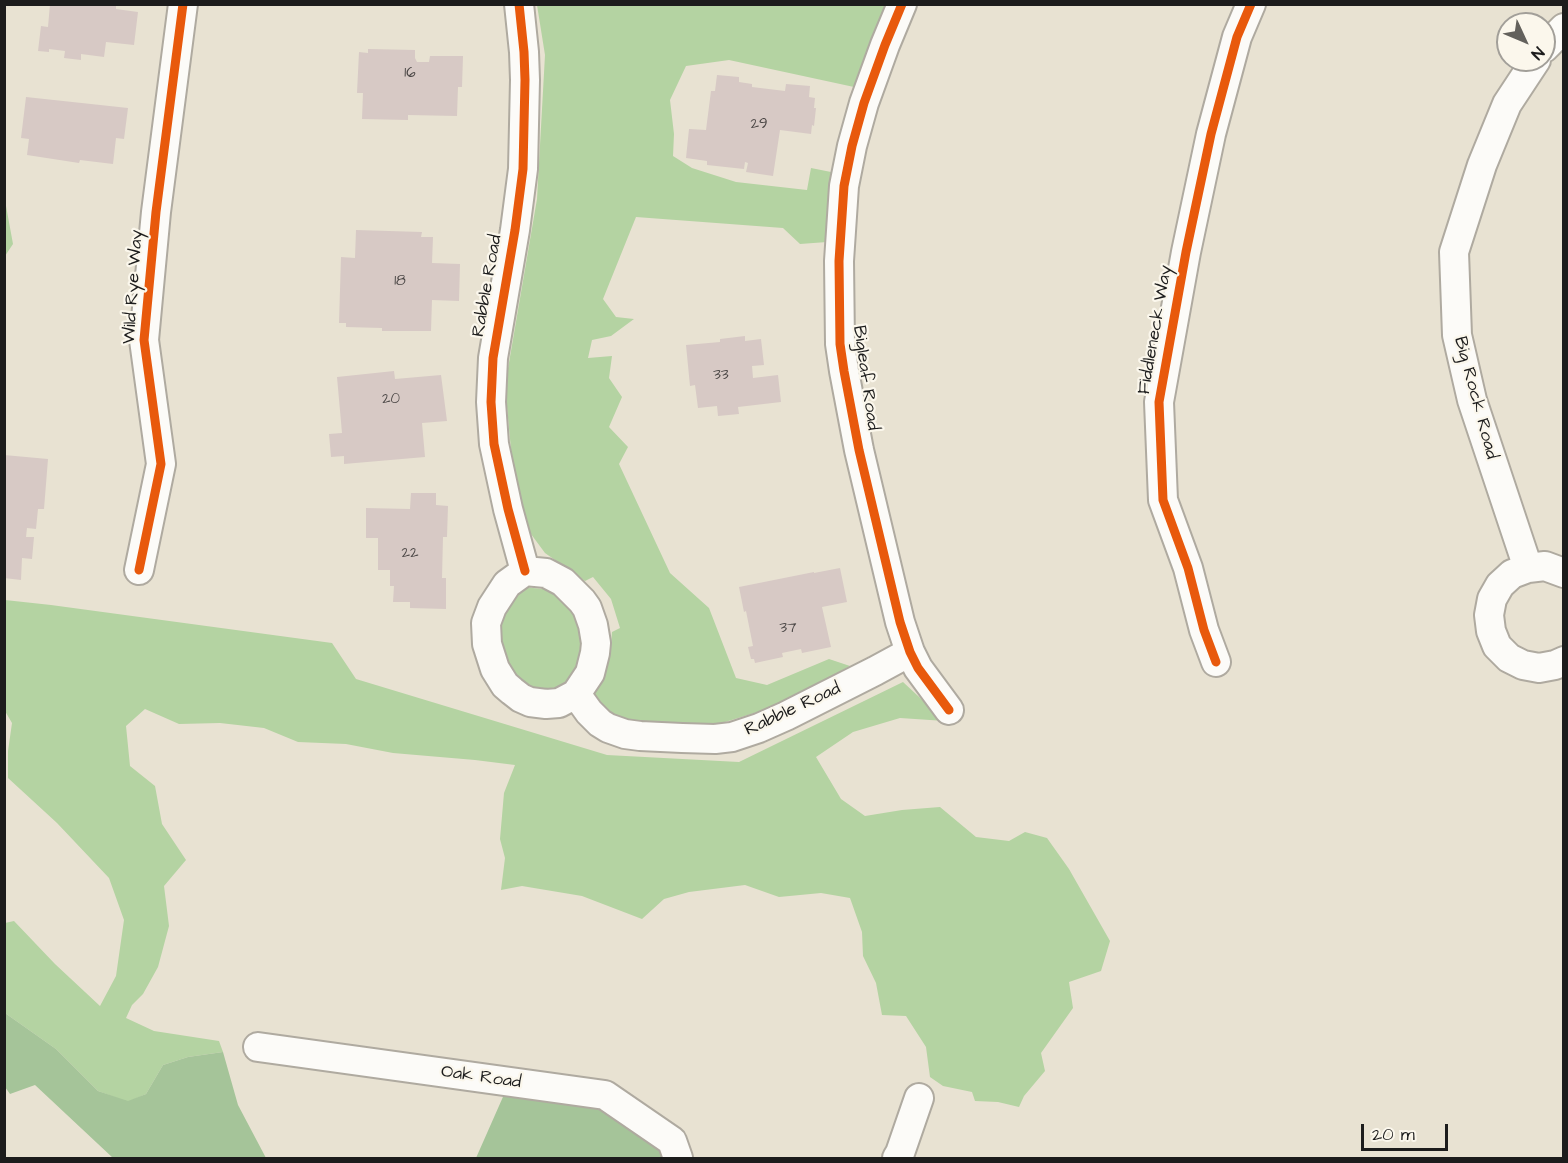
<!DOCTYPE html>
<style>
body{margin:0}
#map{position:relative;width:1568px;height:1163px;overflow:hidden;background:#e8e2d2;font-family:"Architects Daughter",sans-serif}
canvas{display:block}
.frame{position:absolute;inset:0;border:6px solid #1c1c1c;pointer-events:none}
.north{position:absolute;left:1496px;top:12px;width:60px;height:60px;box-sizing:border-box;background:#fbf7ec;border:2px solid #a29f99;border-radius:50%;rotate:134deg;font-size:16px;font-weight:700;line-height:24px;text-align:center;color:#1c1c1c}
.north::after{content:'';display:block;margin:auto;width:21px;height:27px;background:#63615c;clip-path:polygon(50% 0,100% 100%,50% 72%,0 100%)}
.scale{position:absolute;left:1361px;top:1124px;width:87px;height:27px;box-sizing:border-box;border:3px solid #1c1c1c;border-top:0;padding-left:8px;font-size:18px;line-height:21px;white-space:nowrap;color:#1c1c1c;-webkit-text-stroke:4px #fbf7ec;paint-order:stroke}
</style>
<div id="map">
<canvas width="1568" height="1163"></canvas>
<div class="frame"></div>
<div class="north">N</div>
<div class="scale">20 m</div>
</div>
<script>
const g = document.querySelector('canvas').getContext('2d');
g.lineJoin = 'round';
function fill(path, color) {
  g.fillStyle = color;
  g.fill(path, 'evenodd');
}
function toPath(rows) {
  const path = new Path2D();
  for (const r of rows) {
    path.moveTo(r[0], r[1]);
    for (let i = 2; i < r.length; i += 2) path.lineTo(r[i], r[i + 1]);
  }
  return path;
}
function stroke(path, color, width, dash) {
  g.strokeStyle = color;
  g.lineWidth = width;
  g.lineCap = dash ? 'butt' : 'round';
  g.setLineDash(dash || []);
  g.stroke(path);
}
function write(font, color, halo, rows, align = 'center') {
  g.font = font + ' "Architects Daughter",sans-serif';
  g.lineWidth = 4.5;
  g.setLineDash([]);
  g.textBaseline = 'middle';
  g.strokeStyle = halo;
  g.fillStyle = color;
  for (const [text, x, y, turn = 0] of rows) {
    g.save();
    g.translate(x, y);
    g.rotate((+turn || 0) * Math.PI / 180);
    g.textAlign = isNaN(turn) ? turn : align;
    if (halo) g.strokeText(text, 0, 0);
    g.fillText(text, 0, 0);
    g.restore();
  }
}
const green = toPath([
 [537,5,889,5,854,87,729,60,686,66,670,100,674,134,673,156,692,168,736,182,807,190,811,168,836,173,827,242,800,244,783,228,636,217,603,299,616,317,634,319,611,336,592,340,588,358,612,356,609,378,622,397,609,427,628,447,619,464,670,573,709,608,736,678,767,685,829,659,850,666,774,707,712,726,654,726,615,718,593,695,610,656,612,632,620,628,611,599,593,577,585,581,545,553,528,530,512,460,505,386,537,199,545,55],
 [4,195,13,244,5,256,4,256],
 [523,587,553,590,574,609,585,645,577,677,556,693,528,687,505,663,498,636,503,615],
 [5,600,51,605,332,643,356,679,607,755,739,762,903,682,945,721,900,718,853,732,816,757,841,799,865,816,902,810,940,807,976,837,1009,841,1025,832,1047,838,1069,869,1110,941,1101,971,1069,982,1073,1008,1041,1053,1045,1071,1024,1096,1019,1107,998,1102,975,1101,972,1092,943,1086,930,1077,926,1047,906,1016,882,1015,876,983,863,956,862,932,850,898,821,893,779,897,745,885,689,892,664,899,642,919,582,896,522,886,501,890,505,858,500,839,504,793,515,765,475,760,393,753,346,744,298,742,264,728,220,723,179,724,145,709,126,726,130,766,155,786,162,824,186,860,164,886,169,926,158,967,143,994,132,1005,126,1018,154,1031,219,1041,223,1052,188,1057,163,1065,146,1094,128,1102,98,1091,56,1049,5,1013,5,923,14,921,55,964,100,1006,116,976,124,920,109,878,57,823,8,778,8,751,12,723,5,711]
]);
const forest = toPath([
 [5,1013,56,1049,98,1091,128,1101,146,1094,163,1065,188,1057,223,1052,238,1105,266,1158,113,1158,35,1085,10,1094,5,1087],
 [510,1081,605,1095,678,1158,476,1158]
]);
const building = toPath([
 [50,4,116,4,116,9,138,12,134,45,106,42,104,57,81,54,81,60,64,58,65,51,49,49,49,52,38,51,41,26,48,27],
 [368,49,415,50,415,58,417,62,429,62,430,56,463,56,462,87,458,87,457,116,408,115,408,120,362,119,363,93,357,93,359,52,368,53],
 [717,75,739,77,739,82,752,84,752,87,785,91,786,84,810,86,809,97,815,98,814,108,816,108,814,126,812,125,811,134,780,130,773,176,746,172,748,163,745,162,744,169,707,165,707,161,686,158,689,129,706,130,711,91,715,91],
 [26,97,128,108,124,139,116,138,113,164,80,160,79,163,27,155,29,139,21,138],
 [356,230,422,232,421,237,433,237,432,263,460,264,459,301,432,300,431,331,382,331,382,328,346,327,346,323,339,323,341,257,355,258],
 [745,336,745,341,761,339,764,365,752,366,753,378,778,375,781,402,738,407,739,414,718,416,717,406,698,408,695,385,690,386,686,345,720,342,720,339],
 [394,371,395,379,441,375,447,421,422,423,425,457,344,464,344,456,331,457,329,434,342,433,337,377],
 [4,455,48,459,44,509,38,509,36,529,27,528,26,537,34,537,32,559,22,558,21,580,4,578],
 [411,493,436,493,436,505,448,506,447,537,443,537,442,578,446,578,446,609,410,608,410,602,393,602,394,586,390,586,390,570,378,570,378,538,366,538,366,508,410,509],
 [840,568,847,602,822,607,831,647,802,653,801,649,782,653,783,657,755,663,754,659,751,659,748,647,753,646,746,611,744,612,739,587,814,572,814,573]
]);
const street = toPath([
 [519,4,524,52,525,80,523,169,515,230,493,358,491,402,494,444,508,509,525,571],
 [902,4,885,45,864,103,852,146,844,186,839,261,840,344,844,371,859,450,900,622,910,652,918,668,949,710],
 [1544,48,1564,28],
 [1528,568,1472,400,1457,335,1454,252,1482,165,1507,104,1536,60],
 [139,570,161,464,144,340,156,212,183,4],
 [525,571,546,573,563,582,582,601,587,608,593,625,596,643,595,653,590,673,576,694,559,703,546,704,530,702,521,698,512,691,505,685,495,669,487,644,486,623,492,607,507,584,525,571],
 [1564,573,1545,566,1528,568,1512,574,1500,585,1492,599,1489,615,1491,631,1497,646,1509,658,1523,665,1539,668,1555,665,1564,661],
 [1216,662,1204,630,1188,568,1163,500,1159,402,1186,252,1211,134,1237,37,1251,4],
 [576,694,589,712,600,723,608,728,625,734,640,736,682,738,715,739,732,737,759,728,786,716,875,671,910,652],
 [258,1047,605,1095,672,1141,678,1158],
 [897,1158,900,1153,919,1098]
]);
const cycleway = toPath([
 [519,4,524,52,525,80,523,169,515,230,493,358,491,402,494,444,508,509,525,571],
 [902,4,885,45,864,103,852,146,844,186,839,261,840,344,844,371,859,450,900,622,910,652,918,668,949,710],
 [139,570,161,464,144,340,156,212,183,4],
 [1216,662,1204,630,1188,568,1163,500,1159,402,1186,252,1211,134,1237,37,1251,4]
]);
const numberNames = [
 ["16",410,74],
 ["29",759,125],
 ["18",400,282],
 ["33",721,376],
 ["20",391,400],
 ["22",410,554],
 ["37",788,629]
];
const streetNames = [
 ["Rabble Road",488,286,-80],
 ["Wild Rye Way",134,287,-86],
 ["Fiddleneck Way",1156,330,-80],
 ["Bigleaf Road",865,378,82],
 ["Big Rock Road",1475,398,75],
 ["Rabble Road",793,710,-25],
 ["Oak Road",481,1078,8]
];
fill(green, '#b4d3a2');
fill(forest, '#a5c499');
fill(building, '#d7c9c5');
stroke(street, '#afaaa0', 32);
stroke(street, '#fcfbf8', 28);
stroke(cycleway, '#e8590c', 9);
write('15px', '#4b4746', null, numberNames);
write('18px', '#1c1c1c', '#fbf7ec', streetNames);
</script>
